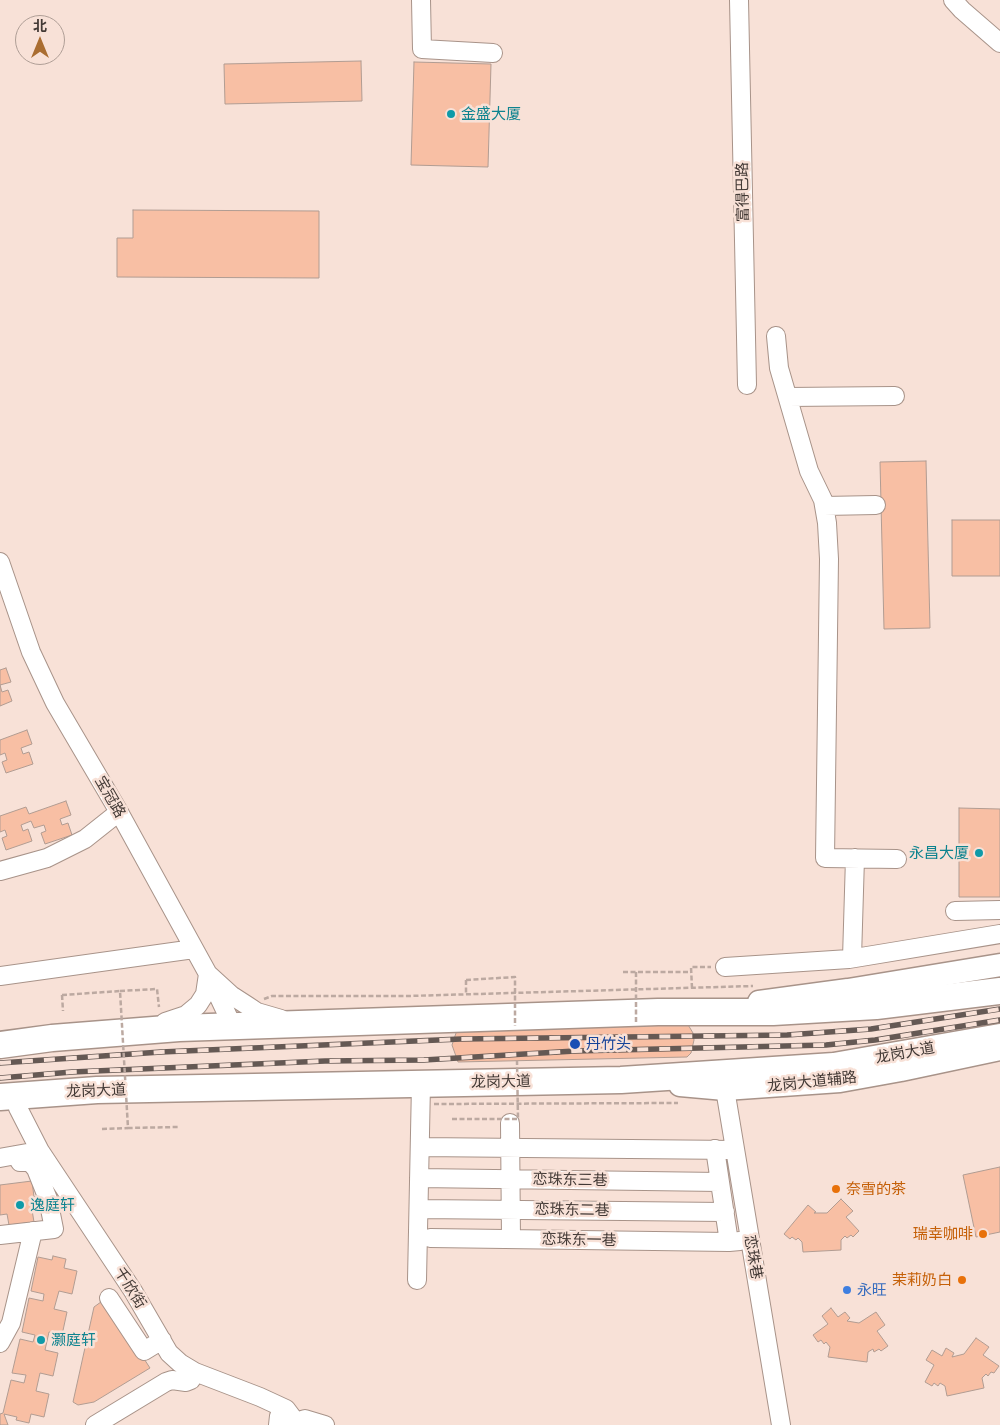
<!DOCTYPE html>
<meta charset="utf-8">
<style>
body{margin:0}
#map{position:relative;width:1000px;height:1425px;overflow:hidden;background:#f8e1d7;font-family:Raleway,"Noto Sans SC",sans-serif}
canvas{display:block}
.north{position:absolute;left:15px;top:15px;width:50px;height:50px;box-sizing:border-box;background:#f8e1d7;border:1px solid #af9e96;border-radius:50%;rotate:0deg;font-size:14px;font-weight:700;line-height:20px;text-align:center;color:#423935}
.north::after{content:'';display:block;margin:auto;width:18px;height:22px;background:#aa6d31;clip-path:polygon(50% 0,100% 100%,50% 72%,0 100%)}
</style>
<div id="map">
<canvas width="1000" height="1425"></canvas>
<div class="north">北</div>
</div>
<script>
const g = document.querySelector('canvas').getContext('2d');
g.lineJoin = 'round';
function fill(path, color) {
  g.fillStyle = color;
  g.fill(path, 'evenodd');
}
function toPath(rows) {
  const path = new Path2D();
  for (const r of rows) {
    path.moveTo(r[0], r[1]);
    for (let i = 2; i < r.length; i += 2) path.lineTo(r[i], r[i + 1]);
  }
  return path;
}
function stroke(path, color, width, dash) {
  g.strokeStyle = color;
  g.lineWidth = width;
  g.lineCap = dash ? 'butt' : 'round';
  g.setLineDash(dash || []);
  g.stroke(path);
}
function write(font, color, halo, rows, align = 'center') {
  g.font = font + ' Raleway,"Noto Sans SC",sans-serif';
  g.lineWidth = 5;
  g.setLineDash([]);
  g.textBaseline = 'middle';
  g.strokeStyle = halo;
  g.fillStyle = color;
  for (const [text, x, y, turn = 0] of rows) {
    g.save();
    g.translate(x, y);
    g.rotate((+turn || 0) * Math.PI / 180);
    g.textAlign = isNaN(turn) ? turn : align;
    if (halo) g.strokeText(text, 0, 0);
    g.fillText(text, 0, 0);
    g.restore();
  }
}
const building = toPath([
 [361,61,362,101,225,104,224,64,361,61],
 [414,62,491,64,488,167,411,165,414,62],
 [133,210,319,211,319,278,117,277,117,238,133,238,133,210],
 [926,461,930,628,884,629,880,462,926,461],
 [952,520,1000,520,1000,576,952,576,952,520],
 [6,668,11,682,0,685,2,692,8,690,12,701,0,706,0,670,6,668],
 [27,730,32,744,21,748,23,754,29,752,33,764,6,773,2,762,7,760,5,753,0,755,0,740,27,730],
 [66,801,71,815,60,819,62,825,68,823,72,835,45,844,41,833,46,831,44,825,34,828,31,821,21,825,23,831,28,829,32,841,6,850,2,838,7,836,5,830,0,832,0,816,26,807,29,814,66,801],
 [959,808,1000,809,1000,897,959,897,959,808],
 [687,1023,693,1033,694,1040,691,1053,687,1057,458,1062,452,1045,458,1027,687,1023],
 [1000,1167,1000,1232,976,1237,963,1175,1000,1167],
 [32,1181,34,1197,38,1196,40,1209,32,1210,34,1222,9,1225,7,1214,0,1215,0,1185,32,1181],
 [841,1199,853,1211,846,1217,859,1231,853,1237,851,1235,847,1238,845,1236,841,1240,841,1250,803,1252,802,1242,798,1238,796,1240,792,1237,790,1239,784,1234,808,1205,816,1212,814,1213,827,1213,841,1199],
 [53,1256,66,1259,64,1268,77,1271,72,1294,59,1291,54,1309,67,1312,62,1335,49,1332,45,1350,58,1353,53,1376,40,1373,36,1391,49,1394,44,1417,31,1414,29,1423,16,1420,17,1417,4,1414,8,1425,0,1425,0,1414,3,1413,11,1380,24,1383,26,1375,12,1373,20,1339,33,1342,35,1335,22,1332,29,1298,43,1301,44,1294,31,1291,38,1257,52,1260,53,1256],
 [105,1299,150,1368,94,1402,78,1405,73,1402,94,1307,105,1299],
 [831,1308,838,1317,845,1312,850,1318,847,1321,859,1323,876,1312,885,1325,877,1331,888,1346,881,1351,879,1349,874,1352,873,1349,868,1352,867,1362,828,1357,830,1347,826,1342,824,1344,821,1340,818,1342,813,1335,828,1324,822,1316,831,1308],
 [976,1338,989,1347,983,1355,999,1366,994,1373,991,1372,988,1376,986,1374,982,1378,984,1388,947,1396,945,1386,940,1383,938,1386,934,1383,932,1386,925,1382,934,1365,926,1360,932,1350,942,1356,946,1348,954,1353,952,1357,964,1354,976,1338]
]);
const path = toPath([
 [623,972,691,972],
 [466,980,466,994],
 [692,988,691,967,711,967],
 [120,991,157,989,159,1007],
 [62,995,63,1011],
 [264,999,272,996,408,996,753,986],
 [434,1104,678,1103],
 [102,1129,128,1128]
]);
const minor = toPath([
 [421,0,422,49,493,53],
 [739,0,747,385],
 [953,0,962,10,1000,43],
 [776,336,779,368,809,471,823,500,827,523,829,559,825,858,897,859],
 [788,397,895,396],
 [824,506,876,505],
 [0,562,31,652,55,703,119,812,208,974,233,1027],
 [0,871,47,858,85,839,119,812],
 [955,911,1000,910],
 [852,958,855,858],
 [725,967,849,959,1000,934],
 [0,976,194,949],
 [165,1022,186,1015,198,1005,205,994,208,974,231,995,248,1006,257,1012,281,1019],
 [725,1089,781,1425],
 [15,1095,18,1108,40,1151,133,1291,169,1353,180,1363,195,1372,260,1397,286,1409,298,1425],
 [510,1123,511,1239],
 [420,1147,735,1150],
 [715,1149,729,1242,740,1241],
 [0,1158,27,1153],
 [419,1178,720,1182],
 [419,1209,725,1212],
 [0,1235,54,1229,48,1199,36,1169,30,1162,20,1162,16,1155],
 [430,1238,729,1242],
 [417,1280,421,1084],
 [109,1298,144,1351,162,1340],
 [0,1343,11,1323,33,1231],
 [295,1422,305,1419,325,1425],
 [95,1425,166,1382,172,1380,186,1382,191,1380,195,1372],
 [278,1425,279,1416,286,1409]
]);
const major = toPath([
 [759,1002,848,990,1000,965],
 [680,1085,725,1089,840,1081,901,1070,1000,1049]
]);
const highway = toPath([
 [0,1045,52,1038,179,1028,658,1012,773,1012,876,1006,1000,991],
 [0,1097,97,1090,621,1080,834,1066,1000,1037]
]);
const rail = toPath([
 [0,1063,161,1052,461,1039,787,1035,871,1029,1000,1009],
 [0,1078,72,1072,325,1061,424,1060,575,1051,826,1045,875,1040,1000,1020]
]);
const pathBridge = toPath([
 [636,972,636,1024],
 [466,980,515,977,515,1026],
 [62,995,120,991,128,1128,178,1127],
 [452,1119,518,1119,517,1061]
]);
const markers = [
 [451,114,5,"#0f9aa8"],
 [979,853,5,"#0f9aa8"],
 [575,1044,6,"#1a4fb4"],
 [836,1189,5,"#e8710a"],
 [20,1205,5,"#0f9aa8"],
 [983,1234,5,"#e8710a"],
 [962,1280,5,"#e8710a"],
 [847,1290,5,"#3f7fe0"],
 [41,1340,5,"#0f9aa8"]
];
const cultureNames = [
 ["金盛大厦",461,114],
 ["永昌大厦",969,853,"right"],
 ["逸庭轩",30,1205],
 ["灏庭轩",51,1340]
];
const streetNames = [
 ["富得巴路",743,192,-91],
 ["宝冠路",110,797,60],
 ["龙岗大道",905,1053,-10],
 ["龙岗大道",501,1082,-1],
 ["龙岗大道辅路",812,1082,-6],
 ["龙岗大道",96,1091,-2],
 ["恋珠东三巷",570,1180,1],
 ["恋珠东二巷",572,1210,1],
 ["恋珠东一巷",579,1240,1],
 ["恋珠巷",753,1257,80],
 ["千欣街",130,1288,58]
];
const transitNames = [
 ["丹竹头",586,1044]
];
const foodNames = [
 ["奈雪的茶",846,1189,"left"],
 ["瑞幸咖啡",973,1234],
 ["茉莉奶白",952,1280]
];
const shopNames = [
 ["永旺",857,1290]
];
fill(building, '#f8bfa4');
stroke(building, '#b19c92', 1);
stroke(minor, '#a89389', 20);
stroke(major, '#a89389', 25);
stroke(highway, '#a89389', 29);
stroke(path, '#bca9a1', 2.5, [5, 2.5]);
stroke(minor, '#fff', 18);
stroke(major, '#fff', 22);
stroke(highway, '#fff', 26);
stroke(rail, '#655954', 5.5);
stroke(rail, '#f8e1d7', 4, [11]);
stroke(pathBridge, '#bca9a1', 2.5, [5, 2.5]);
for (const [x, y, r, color] of markers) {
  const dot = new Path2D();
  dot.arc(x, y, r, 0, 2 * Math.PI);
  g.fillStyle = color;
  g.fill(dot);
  stroke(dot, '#f8e1d7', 2);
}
write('15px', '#0d838f', '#f8e1d7', cultureNames, 'left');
write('15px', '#423935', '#f8e1d7', streetNames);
write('15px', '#164399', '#f8e1d7', transitNames, 'left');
write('15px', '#c56008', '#f8e1d7', foodNames, 'right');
write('15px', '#366cbe', '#f8e1d7', shopNames, 'left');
</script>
